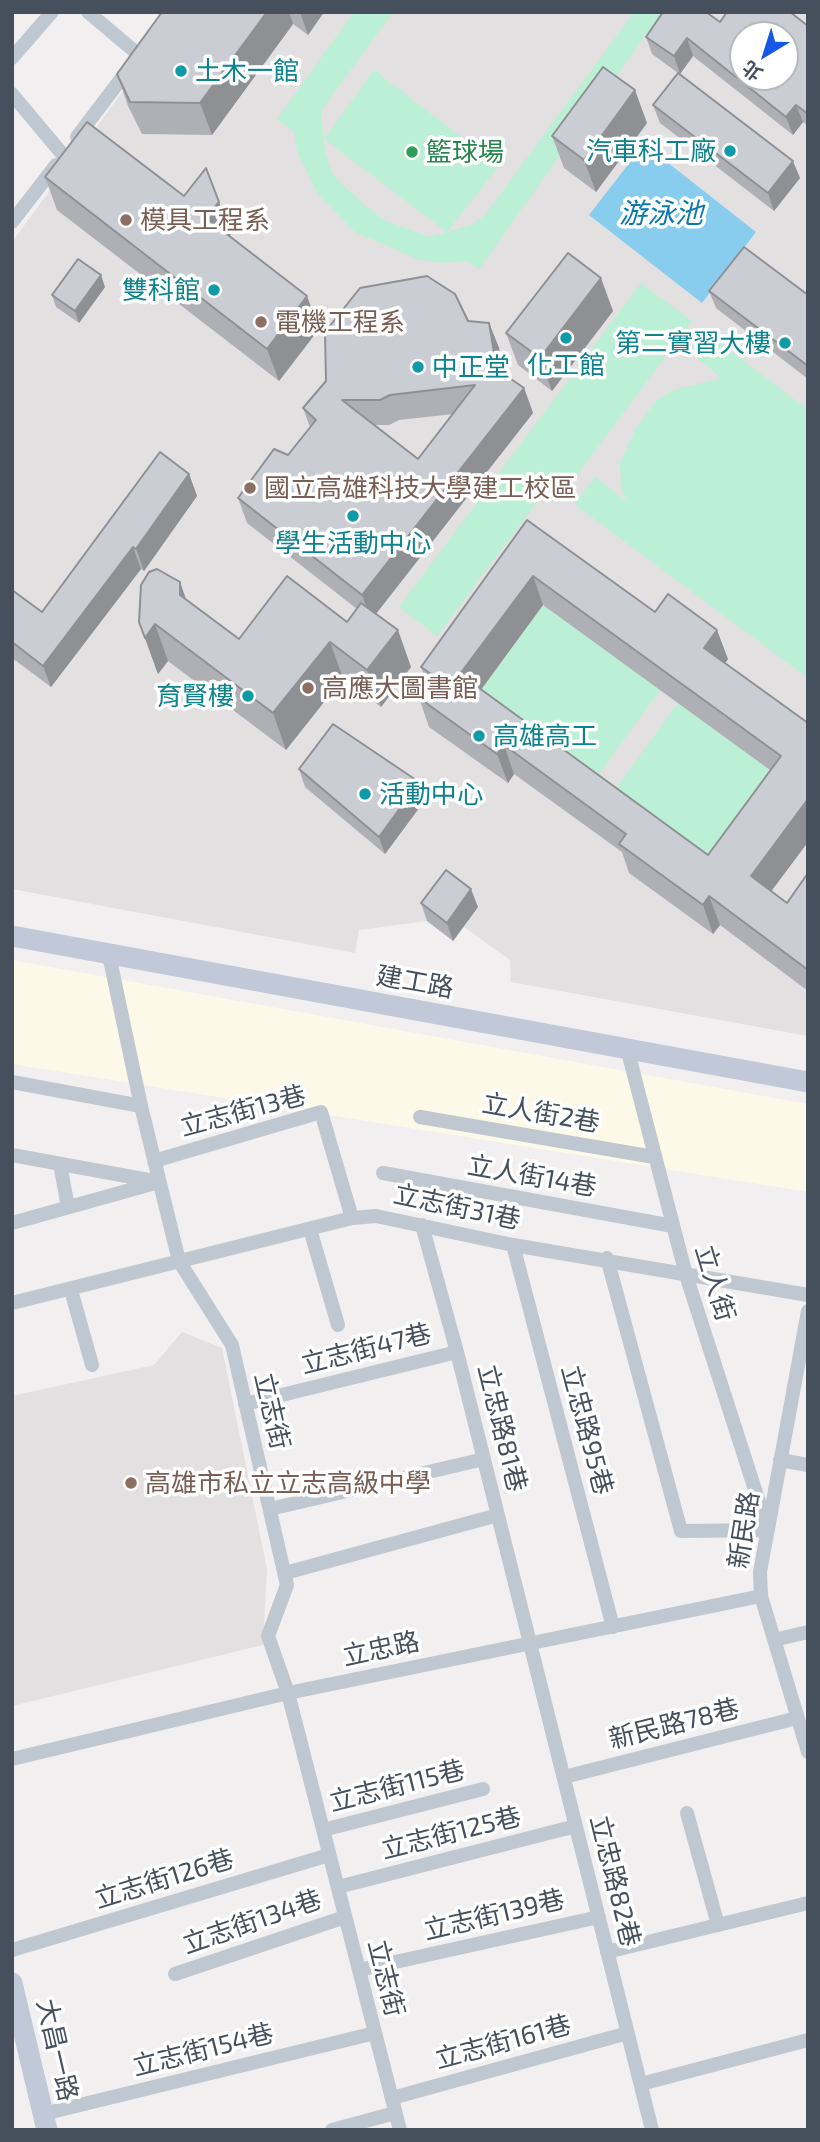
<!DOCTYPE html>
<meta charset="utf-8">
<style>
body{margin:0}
#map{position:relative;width:820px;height:2142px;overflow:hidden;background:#f1efef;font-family:"Exo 2","Noto Sans TC",sans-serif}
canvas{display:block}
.frame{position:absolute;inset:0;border:14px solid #46505d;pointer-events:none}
.north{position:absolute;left:729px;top:21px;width:70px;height:70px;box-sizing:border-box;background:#fff;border:2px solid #b5b9be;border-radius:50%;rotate:218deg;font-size:19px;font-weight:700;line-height:28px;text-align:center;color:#46505d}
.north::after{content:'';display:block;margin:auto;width:24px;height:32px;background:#1558e6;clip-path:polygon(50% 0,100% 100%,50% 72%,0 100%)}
</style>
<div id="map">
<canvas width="820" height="2142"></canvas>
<div class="frame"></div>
<div class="north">北</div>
</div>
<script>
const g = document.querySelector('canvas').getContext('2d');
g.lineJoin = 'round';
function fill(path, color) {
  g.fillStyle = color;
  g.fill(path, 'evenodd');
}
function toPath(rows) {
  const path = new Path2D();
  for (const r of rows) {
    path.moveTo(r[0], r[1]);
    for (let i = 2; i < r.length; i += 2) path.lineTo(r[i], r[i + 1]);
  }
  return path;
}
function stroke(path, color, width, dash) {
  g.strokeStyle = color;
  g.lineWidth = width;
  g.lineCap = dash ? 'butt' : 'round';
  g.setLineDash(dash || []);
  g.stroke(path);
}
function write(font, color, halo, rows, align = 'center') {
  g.font = font + ' "Exo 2","Noto Sans TC",sans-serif';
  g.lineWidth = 7;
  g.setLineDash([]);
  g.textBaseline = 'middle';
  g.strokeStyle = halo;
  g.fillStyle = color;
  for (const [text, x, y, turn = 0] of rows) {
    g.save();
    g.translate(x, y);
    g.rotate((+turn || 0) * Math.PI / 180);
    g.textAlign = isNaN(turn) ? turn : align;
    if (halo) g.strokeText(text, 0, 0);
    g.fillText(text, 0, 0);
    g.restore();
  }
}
const commercial = toPath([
 [12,960,808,1104,808,1192,12,1064]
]);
const education = toPath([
 [181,12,808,12,808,1036,511,982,510,960,464,927,453,941,427,921,359,930,355,953,12,889,12,242],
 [743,35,785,35,785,77,743,77],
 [182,1332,222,1348,267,1569,263,1645,12,1706,12,1396,154,1365]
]);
const green = toPath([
 [354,12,393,12,321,111,325,152,333,175,363,204,384,220,429,237,471,225,485,215,634,12,662,12,479,269,467,261,442,263,417,259,355,232,318,194,299,156,293,131,277,119],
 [374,70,499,166,447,232,324,139],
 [641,283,692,321,568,487,555,478,437,636,399,607],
 [703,330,808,410,808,678,574,504,595,477,628,502,621,489,620,463,636,428,647,413,657,400,673,390,722,378,689,352],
 [543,605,660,690,588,789,471,703],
 [678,703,791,785,719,884,606,802]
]);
const water = toPath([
 [644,144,756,232,702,303,589,215]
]);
const street = toPath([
 [88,12,139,55],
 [12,58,52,12],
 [12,94,63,155],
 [77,137,130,67],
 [12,222,56,165],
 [109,955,141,1106,179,1261,232,1345,287,1585,268,1636,288,1693,400,2130],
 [12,1082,141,1106],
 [420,1117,654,1157],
 [12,1155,154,1181],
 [154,1161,321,1112,352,1218],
 [60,1164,68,1207],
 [383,1173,673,1226],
 [12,1223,159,1182],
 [422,1225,457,1352,652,2130],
 [310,1229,338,1325],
 [513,1245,613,1627],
 [607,1258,681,1531,768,1530,686,1275,627,1048],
 [71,1290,92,1365],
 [12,1303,352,1218,376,1216,513,1245,808,1295],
 [808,1311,760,1572,761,1596,808,1752],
 [245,1404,457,1352],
 [780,1460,808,1465],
 [270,1509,484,1459],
 [285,1573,498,1515],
 [774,1640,808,1632],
 [12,1759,288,1693,761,1596],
 [564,1777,797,1718],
 [687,1813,718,1925],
 [323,1830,483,1789],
 [338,1887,576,1826],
 [12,1950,329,1855],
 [607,1952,808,1903],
 [359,1970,599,1917],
 [175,1974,345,1917],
 [641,2084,808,2040],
 [392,2098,628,2033],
 [43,2114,375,2033],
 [332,2130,395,2113]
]);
const secondary = toPath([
 [12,936,808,1082],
 [12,1983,47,2130]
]);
const wall = toPath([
 [162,12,324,12,308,35,293,24,212,135,142,134,128,106,117,74],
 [720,22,808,26,808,126,803,122,793,135,693,56,680,74,800,178,774,211,660,123,653,105,678,73,652,54,646,37],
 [647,123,596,192,564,168,552,136],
 [45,177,231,234,229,236,319,329,279,381,57,210],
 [105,287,79,323,56,307,52,295],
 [709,291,808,295,808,379,716,308],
 [613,311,552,391,518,365,506,333],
 [468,321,489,323,499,348,503,374,524,388,533,413,376,614,411,667,381,707,343,678,286,750,168,661,158,674,139,622,186,599,239,639,347,622,357,609,247,523,238,498,288,455,310,427,303,408],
 [453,414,418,459,374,425,389,425,399,420],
 [189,474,197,496,144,571,141,569,51,687,12,658,12,590,42,612],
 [527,520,655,612,728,659,725,663,808,723,808,842,771,891,787,903,808,873,808,991,720,925,713,934,629,873,622,852,514,774,508,783,429,727,419,698,428,685,421,667],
 [543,605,770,770,708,855,481,690],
 [299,769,425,800,385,854,305,787],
 [421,903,478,907,453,941,427,921]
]);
const shadedWall = toPath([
 [267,12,289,12,293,24,212,135,200,103],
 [300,12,324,12,308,35],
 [687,38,693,56,680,74,674,56],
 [635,90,647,123,596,192,584,160],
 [796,105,803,122,793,135,786,117],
 [793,161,800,178,774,211,768,193],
 [219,202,231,234,218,251,206,218],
 [101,275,105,287,79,323,75,311],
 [601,278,613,311,552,391,540,358],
 [307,296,319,329,279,381,267,349],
 [489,323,499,348,503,376,483,360],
 [524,388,533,413,371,620,362,595],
 [189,474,197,496,144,571,136,549],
 [133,547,141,569,51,687,43,666],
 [533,576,543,605,471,703,460,674],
 [180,582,193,619,180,595],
 [155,624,168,661,158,674,145,638],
 [398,630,411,667,381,707,367,670],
 [717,630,728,659,715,677,704,648],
 [330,642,343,678,286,750,273,713],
 [504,745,514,774,508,783,497,754],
 [419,782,425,800,385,854,379,837],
 [808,799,808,842,761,905,751,876],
 [471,889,478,907,453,941,447,923],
 [709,896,720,925,713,934,703,905]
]);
const building = toPath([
 [162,12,267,12,200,103,130,102,117,74,162,12],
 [663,12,706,12,720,22,727,12,790,12,808,26,808,114,796,105,786,117,687,38,674,56,646,37,663,12],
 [743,35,785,35,785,77,743,77,743,35],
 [603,67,635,90,584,160,552,136,603,67],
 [678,73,793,161,768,193,653,105,678,73],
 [87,122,184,196,206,168,219,202,206,218,307,296,267,349,45,177,87,122],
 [744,247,808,295,808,366,709,291,744,247],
 [568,253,601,278,540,358,506,333,568,253],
 [78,259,101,275,75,311,52,295,78,259],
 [427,276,455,294,468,321,489,323,494,352,483,360,524,388,362,595,238,498,274,449,288,455,316,420,303,408,326,381,325,332,360,288,427,276],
 [475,385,418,459,342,400,380,400,390,395,475,385],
 [160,452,189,474,136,549,133,547,43,666,12,642,12,590,42,612,160,452],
 [527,520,655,612,668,594,717,630,704,648,808,723,808,799,751,876,787,903,808,873,808,970,709,896,703,905,619,844,626,834,504,745,497,754,419,698,434,676,421,667,527,520],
 [533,576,781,756,708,855,460,674,533,576],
 [157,569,180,582,180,595,239,639,287,576,347,622,361,603,398,630,367,670,330,642,273,713,155,624,145,638,139,622,141,585,149,572,157,569],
 [333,724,419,782,379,837,299,769,333,724],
 [446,870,471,889,447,923,421,903,446,870]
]);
const markers = [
 [181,71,7,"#0f9aa8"],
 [730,151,7,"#0f9aa8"],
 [412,152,7,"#2e9e5b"],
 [126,220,7,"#8d6e63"],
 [214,290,7,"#0f9aa8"],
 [261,322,7,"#8d6e63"],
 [566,338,7,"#0f9aa8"],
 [785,343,7,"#0f9aa8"],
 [418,367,7,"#0f9aa8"],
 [250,488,7,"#8d6e63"],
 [353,516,7,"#0f9aa8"],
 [308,688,7,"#8d6e63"],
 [248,696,7,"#0f9aa8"],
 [479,736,7,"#0f9aa8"],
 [365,794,7,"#0f9aa8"],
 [131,1483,7,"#8d6e63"]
];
const cultureNames = [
 ["土木一館",195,71],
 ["汽車科工廠",716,151,"right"],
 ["雙科館",200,290,"right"],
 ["第二實習大樓",771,343,"right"],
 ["化工館",566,365,"center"],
 ["中正堂",432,367],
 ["學生活動中心",353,543,"center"],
 ["育賢樓",234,696,"right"],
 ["高雄高工",493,736],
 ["活動中心",379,794]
];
const leisureNames = [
 ["籃球場",426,152]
];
const educationNames = [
 ["模具工程系",140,220],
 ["電機工程系",275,322],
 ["國立高雄科技大學建工校區",264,488],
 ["高應大圖書館",322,688],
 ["高雄市私立立志高級中學",145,1483]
];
const streetNames = [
 ["建工路",415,982,10],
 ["立志街13巷",243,1111,-15],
 ["立人街2巷",541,1113,10],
 ["立人街14巷",532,1176,10],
 ["立志街31巷",457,1207,12],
 ["立人街",715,1283,73],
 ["立志街47巷",366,1349,-14],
 ["立志街",272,1411,77],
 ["立忠路81巷",502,1428,76],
 ["立忠路95巷",587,1430,75],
 ["新民路",744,1530,-81],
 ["立忠路",381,1649,-12],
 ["新民路78巷",674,1724,-14],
 ["立志街115巷",397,1786,-14],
 ["立志街125巷",451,1833,-14],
 ["立志街126巷",164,1879,-17],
 ["立忠路82巷",615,1881,76],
 ["立志街139巷",494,1915,-13],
 ["立志街134巷",252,1922,-19],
 ["立志街",386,1978,76],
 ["立志街161巷",503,2042,-15],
 ["大昌一路",57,2050,77],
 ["立志街154巷",203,2050,-14]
];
const waterNames = [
 ["游泳池",661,214]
];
fill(commercial, '#fcf9e8');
fill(education, '#e2e0e1');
fill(green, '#bcf0d6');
fill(water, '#88cdee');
stroke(street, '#bfc7d1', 14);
stroke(secondary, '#c1c9d8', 21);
fill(wall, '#afb0b6');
fill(shadedWall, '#8e9094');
fill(building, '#cbcdd4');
stroke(building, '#8e9094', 2);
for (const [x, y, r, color] of markers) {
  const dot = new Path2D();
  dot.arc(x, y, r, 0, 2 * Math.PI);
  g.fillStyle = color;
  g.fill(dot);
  stroke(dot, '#fff', 2.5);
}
write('26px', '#0d838f', '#fff', cultureNames, 'left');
write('26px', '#27864d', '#fff', leisureNames, 'left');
write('26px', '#785e54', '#fff', educationNames, 'left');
write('26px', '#46505d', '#fff', streetNames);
write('italic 28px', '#0978ad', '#fff', waterNames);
</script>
